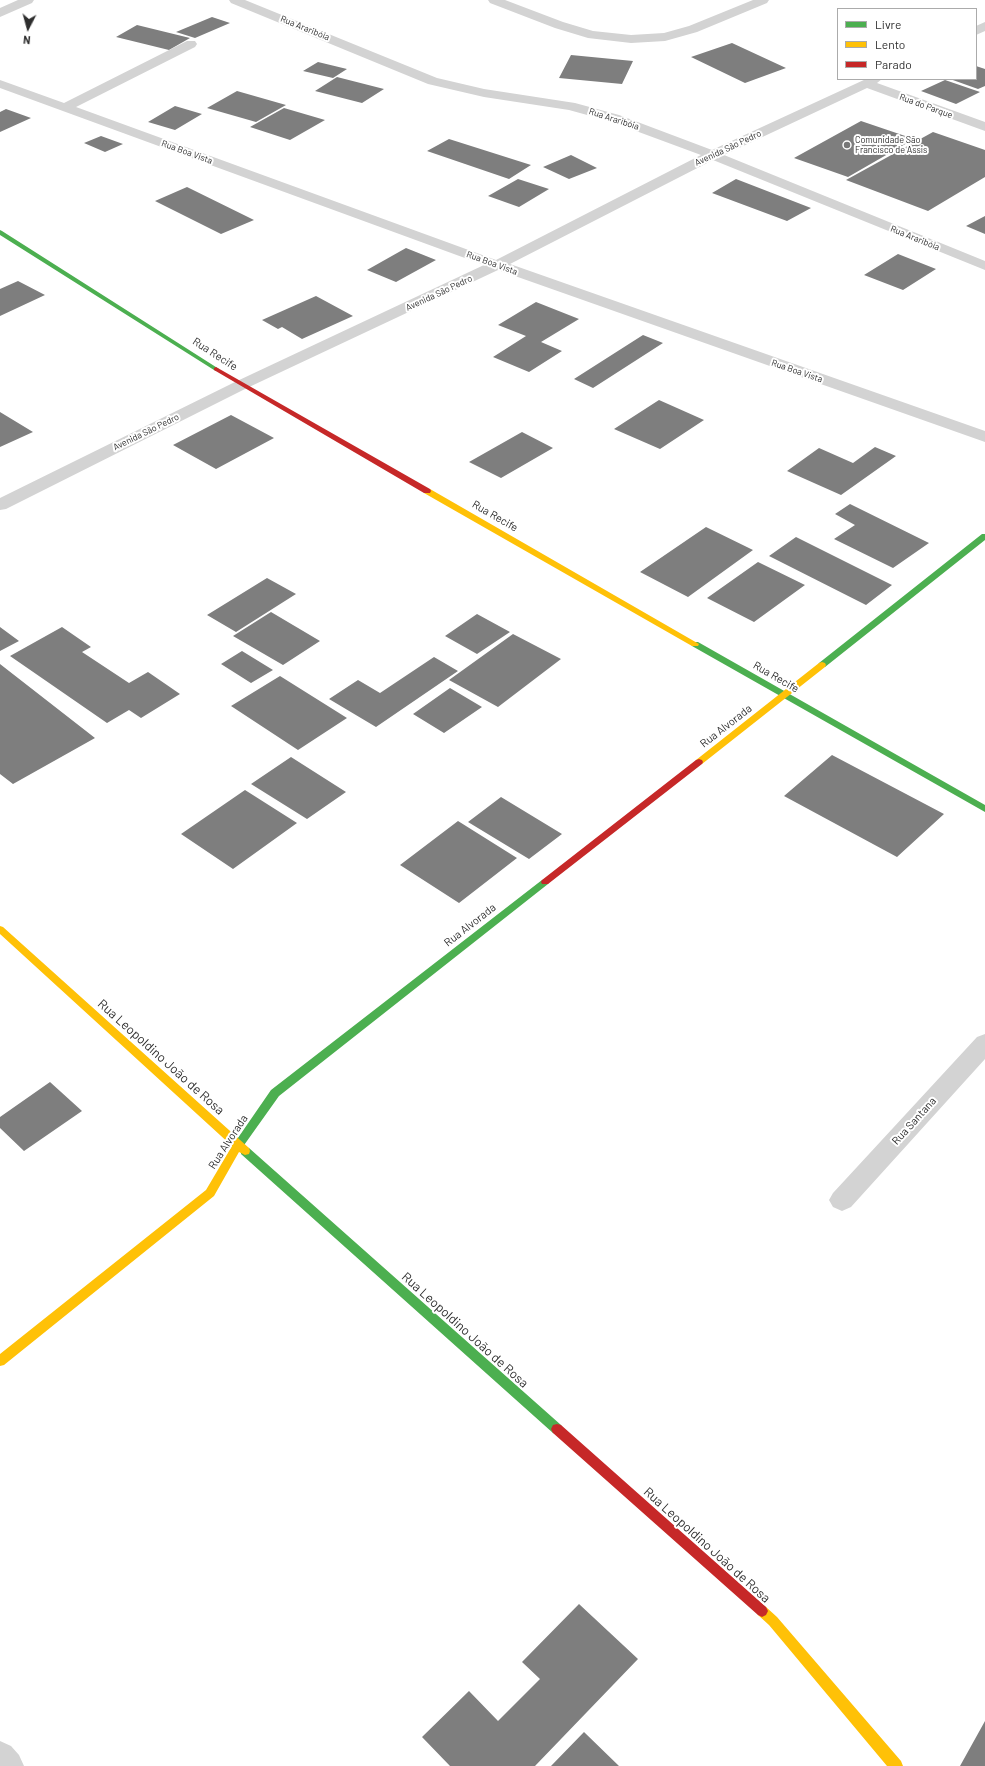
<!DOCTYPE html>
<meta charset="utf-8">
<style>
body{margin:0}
#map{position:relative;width:985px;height:1766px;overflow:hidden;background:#fff;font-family:Barlow,sans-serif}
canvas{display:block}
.legend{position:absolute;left:837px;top:8px;width:140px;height:72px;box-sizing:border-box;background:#fff;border:1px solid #ababab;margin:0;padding:5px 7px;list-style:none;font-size:12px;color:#2e2e2e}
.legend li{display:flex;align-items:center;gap:8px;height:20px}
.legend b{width:20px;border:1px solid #ababab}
.north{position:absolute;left:8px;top:8px;width:40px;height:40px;-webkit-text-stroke:3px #fff;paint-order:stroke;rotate:186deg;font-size:11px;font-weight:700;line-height:16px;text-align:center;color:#2e2e2e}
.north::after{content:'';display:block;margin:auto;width:14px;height:18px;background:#2e2e2e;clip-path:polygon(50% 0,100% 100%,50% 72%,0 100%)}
</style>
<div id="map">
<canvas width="985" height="1766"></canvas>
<ul class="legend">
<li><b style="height:5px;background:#4caf50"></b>Livre</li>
<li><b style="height:5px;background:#ffc107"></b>Lento</li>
<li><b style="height:5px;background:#c62828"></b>Parado</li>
</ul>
<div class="north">N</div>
</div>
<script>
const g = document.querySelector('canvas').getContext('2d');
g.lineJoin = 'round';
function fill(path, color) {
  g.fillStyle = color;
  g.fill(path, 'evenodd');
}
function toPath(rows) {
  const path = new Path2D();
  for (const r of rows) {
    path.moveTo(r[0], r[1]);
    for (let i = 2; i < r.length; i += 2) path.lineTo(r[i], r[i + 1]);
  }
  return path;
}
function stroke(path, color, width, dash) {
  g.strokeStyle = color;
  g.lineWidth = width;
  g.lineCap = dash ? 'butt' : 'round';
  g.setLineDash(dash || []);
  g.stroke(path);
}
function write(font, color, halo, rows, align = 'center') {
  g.font = font + ' Barlow,sans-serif';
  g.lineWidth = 4;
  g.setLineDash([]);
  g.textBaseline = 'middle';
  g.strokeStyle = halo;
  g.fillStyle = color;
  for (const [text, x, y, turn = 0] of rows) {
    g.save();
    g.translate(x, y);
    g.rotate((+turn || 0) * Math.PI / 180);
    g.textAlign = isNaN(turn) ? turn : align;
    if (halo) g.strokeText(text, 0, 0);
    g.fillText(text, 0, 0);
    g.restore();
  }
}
const building = toPath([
 [212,17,230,23,195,38,176,32],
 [137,25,190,38,169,50,116,37],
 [732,43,786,68,745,83,691,57],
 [571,55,633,61,622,84,559,78],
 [318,62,347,69,333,78,303,71],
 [976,66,985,69,985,86,978,89,950,79,976,79],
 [337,77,384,89,362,103,315,91],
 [945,80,980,92,956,104,921,91],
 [237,91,286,105,256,122,207,108],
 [175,106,202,114,175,130,148,122],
 [284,108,325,120,290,140,250,127],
 [6,109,31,118,0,132,0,112],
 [861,121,914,139,848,177,794,158],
 [933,132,985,150,985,177,928,211,846,180],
 [101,136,123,144,105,152,84,143],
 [449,139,531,165,509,179,427,151],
 [571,155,597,168,569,179,543,167],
 [518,179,549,189,519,207,488,196],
 [736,179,811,208,787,221,712,193],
 [187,187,254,220,221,234,155,201],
 [985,216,985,234,966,226],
 [406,248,436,260,396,282,367,270],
 [898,254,936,269,903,290,864,275],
 [18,281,45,295,0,316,0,289],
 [316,296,353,316,302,339,282,327,278,329,262,320],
 [536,302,579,319,541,342,562,351,529,372,493,357,526,336,498,325],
 [643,335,663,343,593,388,574,379],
 [659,400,704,420,660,449,614,429],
 [0,412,33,432,0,447],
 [231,415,274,438,216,469,173,445],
 [522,432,553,448,501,478,469,462],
 [875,447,896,456,841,495,787,471,819,448,853,463],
 [850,504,929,543,893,568,834,539,855,525,835,514],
 [706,527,753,550,688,597,640,572],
 [796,537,892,585,866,605,769,556],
 [758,562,805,585,754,622,707,598],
 [267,578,296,594,236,632,207,615],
 [271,612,320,641,283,665,233,636],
 [477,614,510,632,477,654,445,636],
 [0,627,19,641,0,651],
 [62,627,91,647,82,652,129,683,148,672,180,694,141,718,129,710,107,723,10,656],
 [513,634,561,659,498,707,449,680],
 [242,651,273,670,251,683,221,664],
 [434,657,458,671,376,727,329,699,358,680,380,693],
 [0,664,95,738,13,784,0,774],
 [280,676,347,718,298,750,231,706],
 [450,688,482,707,444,733,413,714],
 [832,755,944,814,897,857,784,796],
 [291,757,346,792,307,819,251,784],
 [245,790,297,823,233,869,181,834],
 [501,797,562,834,529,859,468,822],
 [458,821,517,858,459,903,400,865],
 [50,1082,82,1111,24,1151,0,1128,0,1117],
 [579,1604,638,1659,535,1766,450,1766,422,1737,469,1691,498,1721,540,1679,522,1662],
 [985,1721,985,1766,960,1766],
 [584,1732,619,1766,551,1766]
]);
const street = toPath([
 [18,0,34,0,32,3,0,17,0,8,18,0],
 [229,0,245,0,437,78,484,89,575,103,619,115,712,150,866,79,882,79,877,83,985,122,985,131,867,88,724,155,985,261,985,270,713,160,510,264,985,431,985,442,498,270,247,388,6,509,0,510,0,498,235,382,484,265,0,88,0,80,64,103,187,41,195,41,197,44,195,47,76,107,496,260,701,155,609,121,569,110,484,97,428,84,231,3,229,0],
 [488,0,505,0,563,22,593,31,631,35,664,33,689,26,753,0,769,0,767,3,697,32,665,41,631,43,588,38,555,28,490,3,488,0],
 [985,22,985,31,976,35,976,26,985,22],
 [985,1034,985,1059,851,1207,842,1211,833,1207,829,1200,833,1193,977,1037,985,1034],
 [0,1741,11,1746,19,1755,24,1766,0,1766,0,1741]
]);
const fast = toPath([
 [0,230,2,231,219,369,216,371,214,370,0,235,0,230],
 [982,534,985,534,985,540,825,667,819,667,818,665,819,663,982,534],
 [692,642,698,642,985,805,985,812,692,646,691,644,692,642],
 [545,879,548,880,549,882,548,884,279,1096,242,1148,245,1147,249,1148,561,1425,563,1429,561,1433,557,1434,553,1433,241,1154,241,1149,236,1152,232,1151,231,1148,271,1090,542,880,545,879]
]);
const slow = toPath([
 [424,489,430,489,699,644,698,646,692,646,424,493,424,489],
 [822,662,825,663,826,665,825,667,702,764,696,764,695,762,696,760,819,663,822,662],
 [0,926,3,927,249,1148,250,1151,249,1154,245,1155,239,1152,214,1196,4,1365,0,1366,0,1354,206,1190,232,1146,0,934,0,926],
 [762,1605,766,1607,777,1617,901,1761,903,1766,887,1766,769,1625,758,1615,756,1611,758,1607,762,1605]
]);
const jam = toPath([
 [216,367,430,489,431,491,430,493,424,493,214,370,214,368,216,367],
 [699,759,702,760,703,762,702,764,548,884,542,884,541,882,542,880,696,760,699,759],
 [557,1424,561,1425,766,1607,768,1611,766,1615,762,1617,758,1615,553,1433,551,1429,553,1425,557,1424]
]);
const markers = [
 [847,145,4,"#777"]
];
const farStreetnames = [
 ["Rua Araribóia",305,28,22],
 ["Rua do Parque",926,106,20],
 ["Rua Araribóia",614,119,18],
 ["Avenida São Pedro",728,148,-25],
 ["Rua Boa Vista",187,152,20],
 ["Rua Araribóia",915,238,22],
 ["Rua Boa Vista",492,263,20],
 ["Avenida São Pedro",439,293,-25],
 ["Rua Boa Vista",797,371,19],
 ["Avenida São Pedro",146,432,-26]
];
const farPoinames = [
 ["Comunidade São",855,140],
 ["Francisco de Assis",855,150]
];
const streetNames = [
 ["Rua Recife",215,354,33],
 ["Rua Recife",495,516,30],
 ["Rua Recife",776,677,30],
 ["Rua Alvorada",726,726,-38],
 ["Rua Alvorada",470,925,-38],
 ["Rua Santana",914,1121,-48],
 ["Rua Alvorada",228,1142,-57]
];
const nearStreetnames = [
 ["Rua Leopoldino João de Rosa",161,1057,42],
 ["Rua Leopoldino João de Rosa",465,1330,42],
 ["Rua Leopoldino João de Rosa",707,1545,42]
];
fill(building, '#7e7e7e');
fill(street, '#d3d3d3');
fill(fast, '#4caf50');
fill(slow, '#ffc107');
fill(jam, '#c62828');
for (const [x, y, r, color] of markers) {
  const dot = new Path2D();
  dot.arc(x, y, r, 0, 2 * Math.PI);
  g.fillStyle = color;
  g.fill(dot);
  stroke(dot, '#fff', 1.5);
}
write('9px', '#2e2e2e', '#fff', farStreetnames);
write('9px', '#2e2e2e', '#fff', farPoinames, 'left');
write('11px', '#2e2e2e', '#fff', streetNames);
write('13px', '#2e2e2e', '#fff', nearStreetnames);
</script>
